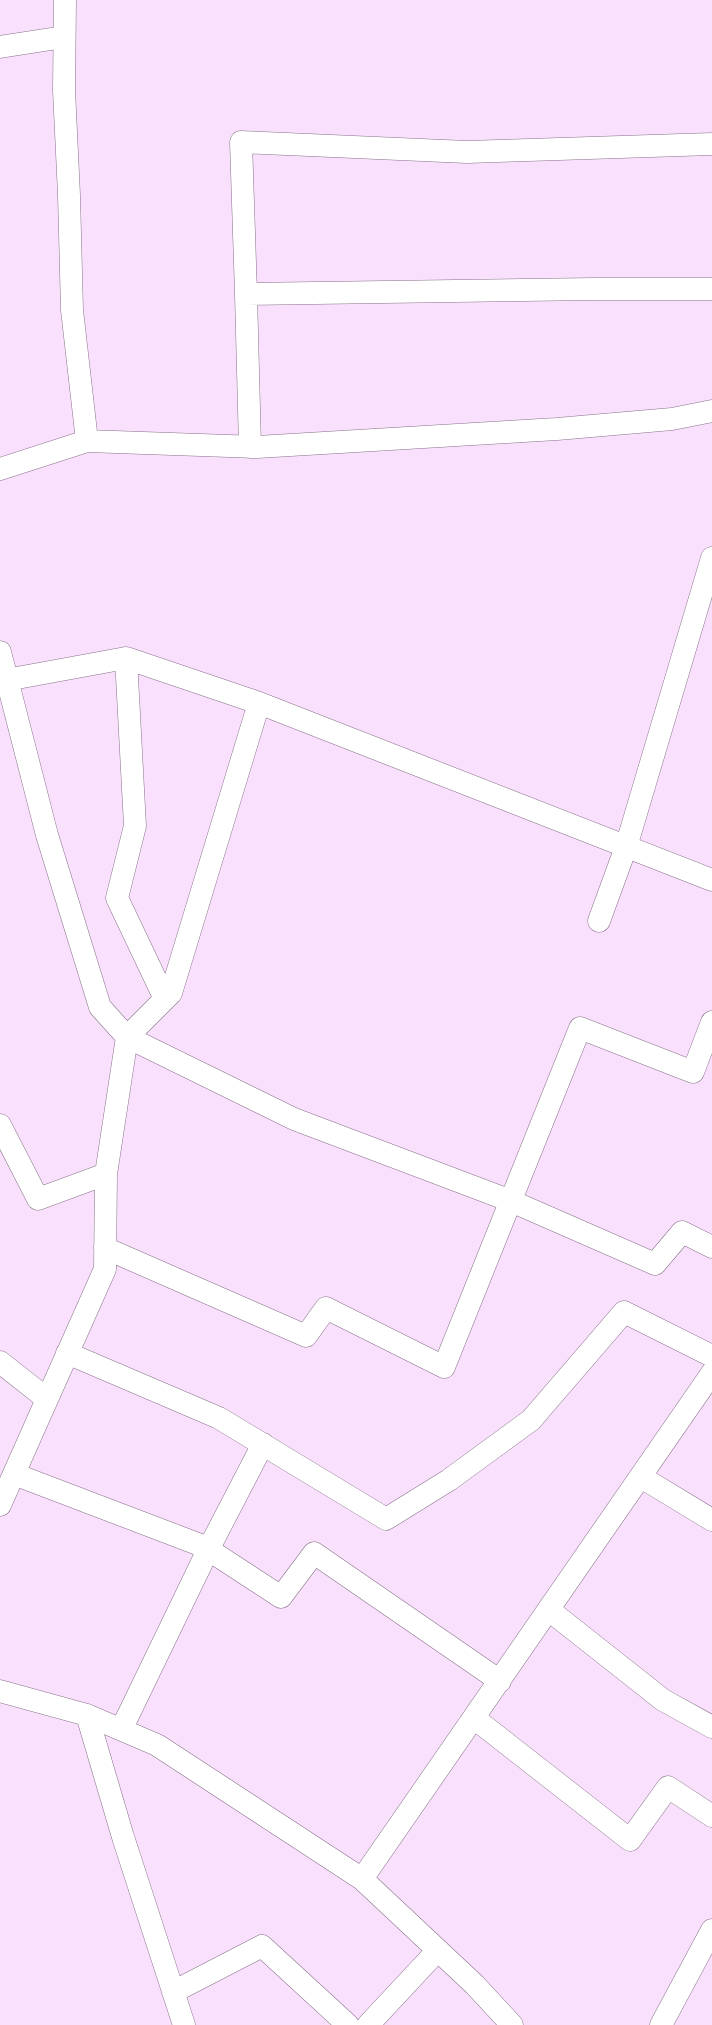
<!DOCTYPE html>
<style>
body{margin:0}
canvas{display:block;background:#f9e0fc}
</style>
<canvas width="712" height="2025"></canvas>
<script>
const g = document.querySelector('canvas').getContext('2d');
g.lineJoin = 'round';
function toPath(rows) {
  const path = new Path2D();
  for (const r of rows) {
    path.moveTo(r[0], r[1]);
    for (let i = 2; i < r.length; i += 2) path.lineTo(r[i], r[i + 1]);
  }
  return path;
}
function stroke(path, color, width, dash) {
  g.strokeStyle = color;
  g.lineWidth = width;
  g.lineCap = dash ? 'butt' : 'round';
  g.setLineDash(dash || []);
  g.stroke(path);
}
const minor = toPath([
 [65,0,64,90,69,195,72,310,87,441],
 [0,47,64,37],
 [246,294,241,142,467,152,712,144],
 [250,447,246,294,593,289,712,289],
 [0,469,87,441,257,447,557,429,672,419,712,411],
 [0,652,47,835,100,1007,127,1037,294,1119,511,1201,655,1264,682,1232,712,1247],
 [126,658,135,826,117,898,165,999],
 [6,680,126,658,259,703,712,880],
 [599,921,626,847,712,558],
 [0,1125,38,1199,106,1174],
 [105,1248,306,1336,326,1308,444,1367,580,1028,693,1072,712,1022],
 [67,1353,219,1418,386,1519,449,1480,531,1420,624,1312,712,1356],
 [0,1362,47,1399],
 [14,1474,203,1546,281,1597,314,1553,500,1681],
 [641,1477,712,1520],
 [0,1505,105,1269,106,1174,127,1037,171,993,259,703],
 [549,1610,663,1700,712,1727],
 [0,1691,87,1715,157,1745,362,1879,475,1985,512,2025],
 [87,1715,123,1837,184,2025],
 [474,1718,630,1840,668,1787,712,1816],
 [122,1728,208,1550,263,1444],
 [362,1879,712,1373],
 [173,1992,262,1946,348,2025],
 [368,2025,438,1950],
 [661,2025,712,1930]
]);
stroke(minor, '#88718a', 23);
stroke(minor, '#fff', 22);
</script>
